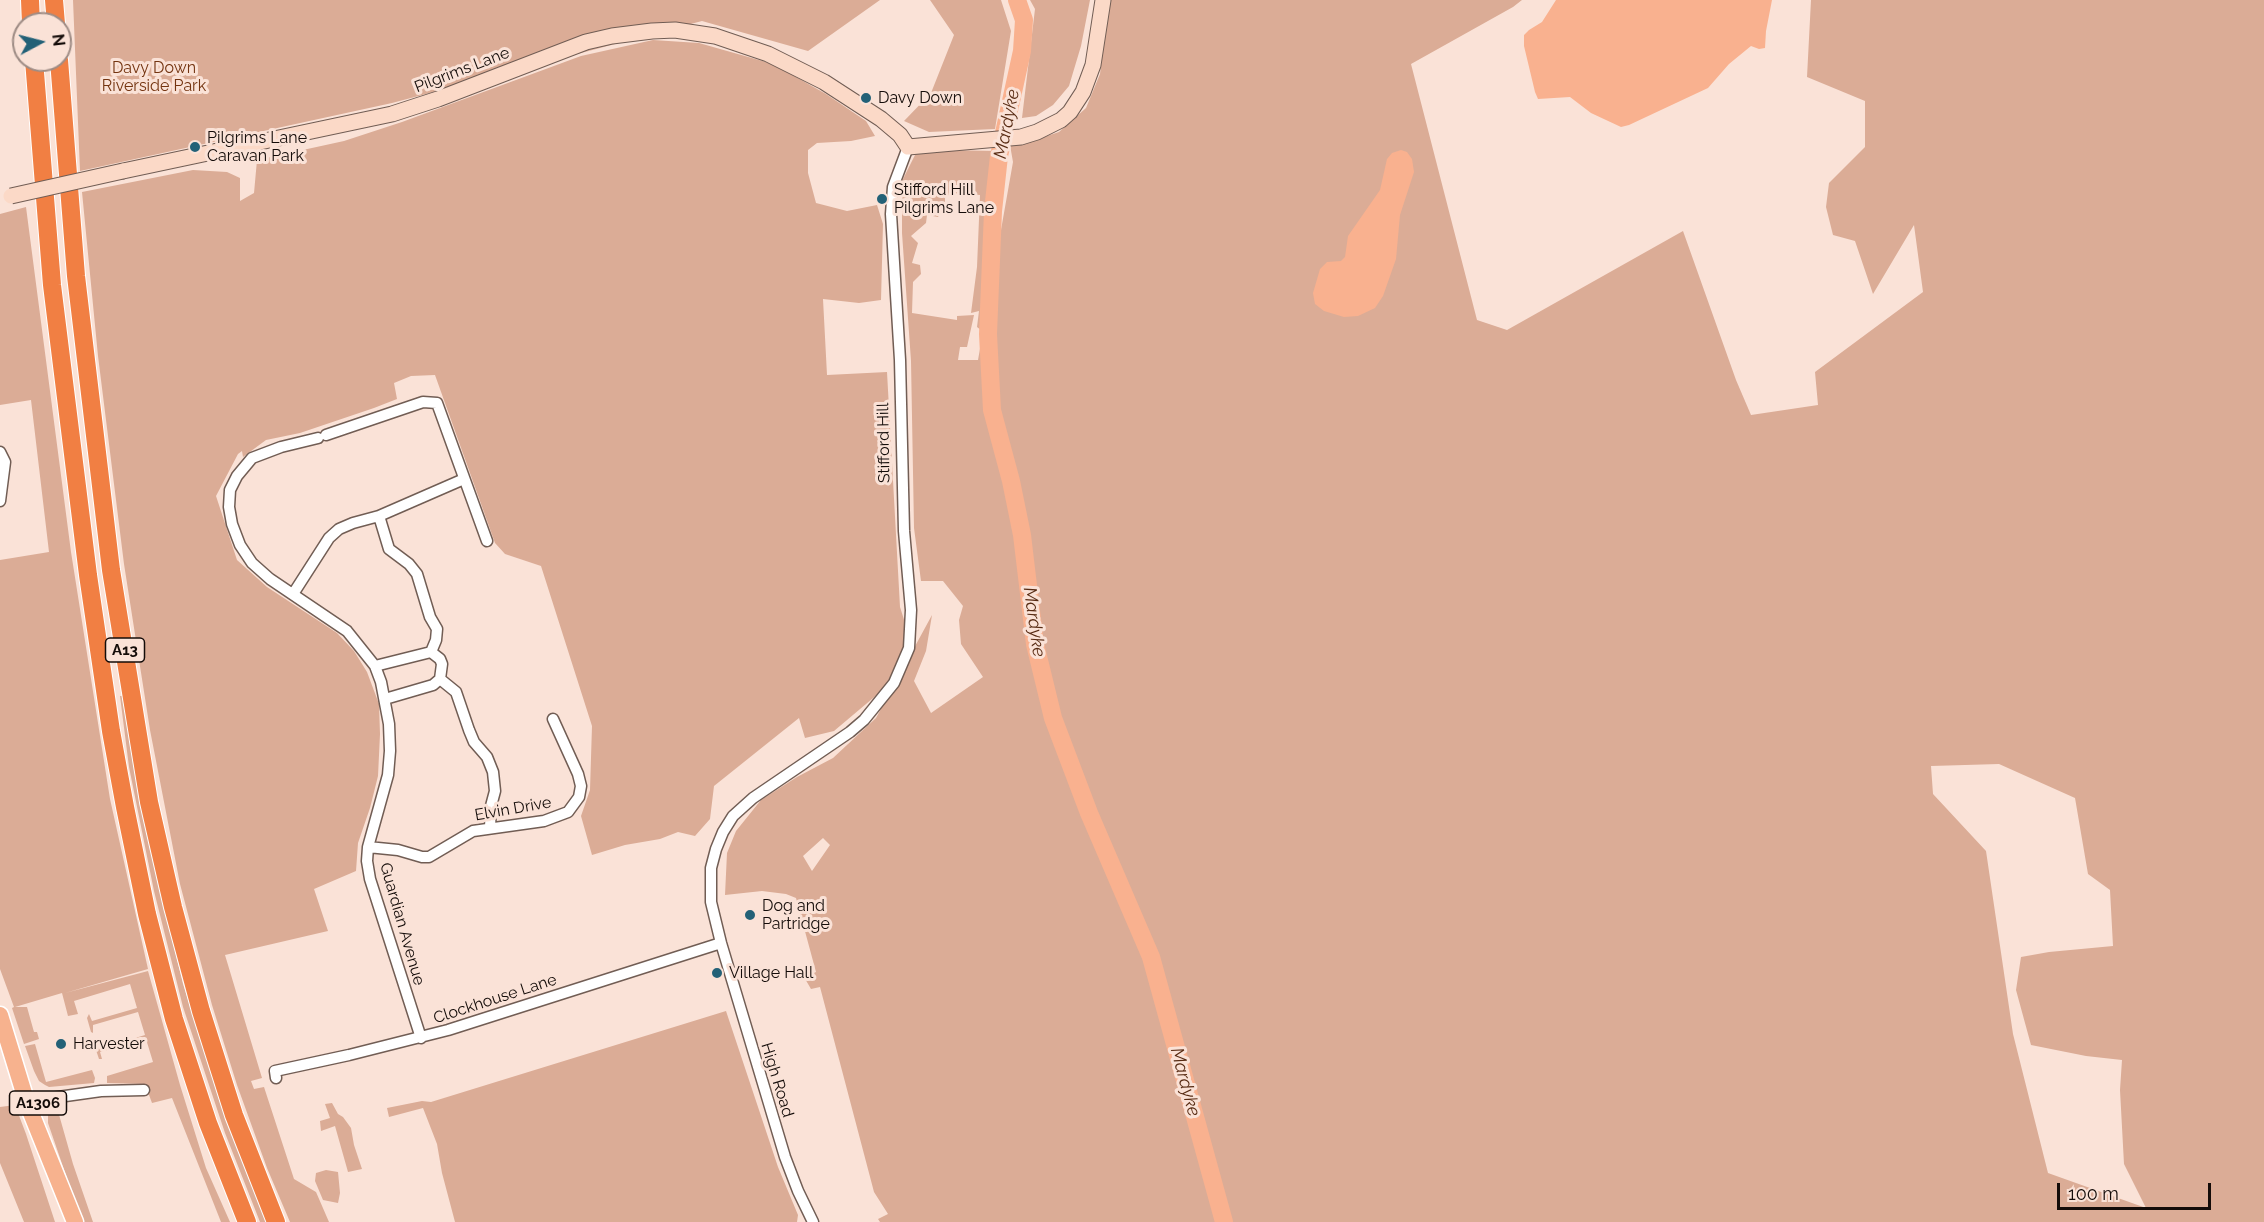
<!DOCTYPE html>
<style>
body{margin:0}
#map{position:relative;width:2264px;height:1222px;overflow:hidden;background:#fae2d7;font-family:Raleway,sans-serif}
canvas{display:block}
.north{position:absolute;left:12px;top:12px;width:60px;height:60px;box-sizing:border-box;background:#fae2d7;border:2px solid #9e8c85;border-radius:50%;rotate:83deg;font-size:16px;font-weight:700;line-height:24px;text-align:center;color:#140c09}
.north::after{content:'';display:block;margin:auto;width:21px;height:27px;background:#236177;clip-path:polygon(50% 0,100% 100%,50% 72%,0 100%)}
.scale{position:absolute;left:2057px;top:1183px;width:154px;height:27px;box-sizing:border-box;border:3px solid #140c09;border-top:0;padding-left:8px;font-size:18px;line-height:21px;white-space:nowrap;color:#140c09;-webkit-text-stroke:4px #fae2d7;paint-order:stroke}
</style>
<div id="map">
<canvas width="2264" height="1222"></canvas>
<div class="north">N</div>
<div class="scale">100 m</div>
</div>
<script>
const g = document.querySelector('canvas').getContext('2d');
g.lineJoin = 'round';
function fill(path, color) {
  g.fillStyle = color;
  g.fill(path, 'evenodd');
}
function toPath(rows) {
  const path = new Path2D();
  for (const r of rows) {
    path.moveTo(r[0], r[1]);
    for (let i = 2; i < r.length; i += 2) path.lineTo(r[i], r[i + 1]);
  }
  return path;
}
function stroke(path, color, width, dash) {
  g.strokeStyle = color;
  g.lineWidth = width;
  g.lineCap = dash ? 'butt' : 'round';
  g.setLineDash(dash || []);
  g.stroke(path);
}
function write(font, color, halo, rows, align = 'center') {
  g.font = font + ' Raleway,sans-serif';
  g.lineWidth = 6;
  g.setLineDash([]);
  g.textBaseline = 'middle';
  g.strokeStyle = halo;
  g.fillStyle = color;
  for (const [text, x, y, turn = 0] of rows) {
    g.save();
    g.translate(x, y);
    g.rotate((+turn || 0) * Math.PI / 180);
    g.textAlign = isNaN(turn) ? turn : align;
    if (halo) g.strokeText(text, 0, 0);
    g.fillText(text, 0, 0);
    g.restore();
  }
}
const green = toPath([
 [73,0,880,0,808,51,702,21,392,103,80,171],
 [930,0,1001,0,1011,31,995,129,929,132,904,121,931,93,954,35],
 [1030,0,1090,0,1081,46,1069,86,1053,105,1036,116,1022,118,1035,9],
 [1109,0,1522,0,1513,7,1411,64,1477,320,1507,330,1683,231,1736,380,1751,415,1818,405,1815,372,1923,292,1914,225,1873,294,1855,241,1833,235,1826,207,1829,183,1865,147,1865,101,1807,77,1811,0,2264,0,2264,1222,880,1222,878,1219,888,1214,874,1192,820,987,811,989,804,977,816,972,796,898,786,894,762,891,725,895,727,853,736,831,761,800,797,777,833,758,876,718,932,615,926,651,914,681,931,713,983,677,961,644,959,620,963,606,943,581,921,581,914,528,911,361,902,233,902,181,916,153,943,150,998,151,991,217,987,301,981,330,977,327,979,311,971,313,977,267,980,195,951,193,945,198,945,204,938,217,927,215,926,223,911,236,918,243,912,263,920,265,921,274,913,282,912,313,957,320,957,316,974,315,967,347,960,347,958,360,978,360,1013,162,1010,145,1026,143,1059,132,1086,108,1100,74],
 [1999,764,2075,798,2088,874,2110,890,2113,946,2049,952,2021,957,2016,990,2031,1045,2086,1056,2122,1060,2120,1090,2124,1164,2146,1208,2048,1173,2013,1034,1986,851,1933,794,1931,766],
 [823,838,830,845,812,871,803,856],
 [653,40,699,43,773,64,826,94,866,121,875,136,851,141,817,143,808,150,808,173,816,203,847,211,877,205,883,224,881,300,859,303,823,299,827,375,887,372,900,607,907,629,902,658,885,688,834,731,805,738,799,718,714,786,710,819,695,836,678,832,660,839,625,845,592,855,581,816,590,790,592,726,541,566,505,554,495,543,435,375,411,376,394,383,397,399,374,408,300,433,266,440,243,457,242,451,238,454,216,496,237,560,267,587,337,633,354,651,367,672,379,704,380,734,378,776,370,808,358,843,356,871,314,889,328,931,225,955,262,1078,251,1081,254,1089,264,1087,294,1179,316,1192,329,1222,290,1222,267,1168,237,1085,212,1005,180,884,150,730,124,564,98,356,82,192,193,170,227,172,240,178,240,201,254,193,257,160,344,141,402,122,581,56],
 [26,207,71,552,110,799,148,969,65,993,148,971,180,1085,206,1168,230,1222,221,1222,172,1098,152,1103,145,1084,107,1083,107,1076,153,1062,146,1039,100,1052,102,1059,99,1059,94,1044,96,1042,99,1049,145,1035,138,1012,93,1025,93,1033,91,1032,87,1018,89,1014,92,1021,137,1008,130,984,74,1001,78,1014,68,1016,62,993,15,1007,27,1007,34,1032,37,1032,39,1039,24,1044,12,1008,14,1007,0,969,0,560,49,552,31,400,0,405,0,214],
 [120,696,122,696,155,868,183,984,229,1127,267,1222,260,1222,225,1133,183,1007,154,891,129,767],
 [726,1011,778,1167,798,1215,797,1222,455,1222,442,1173,437,1144,423,1108,389,1117,387,1108,422,1101,431,1102],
 [35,1044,46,1082,92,1070,95,1078,94,1083,49,1087,45,1085,39,1081,34,1071,25,1046],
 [332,1103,338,1114,343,1117,351,1128,354,1145,362,1169,348,1172,335,1126,321,1131,320,1121,330,1118,325,1104],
 [56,1104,73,1164,93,1222,82,1222,48,1123,48,1110,50,1106],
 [15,1105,26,1134,55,1222,24,1222,0,1163,0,1107],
 [326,1170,338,1172,340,1193,338,1203,323,1200,315,1181,316,1173]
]);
const water = toPath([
 [1556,0,1772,0,1766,31,1765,48,1759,49,1751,46,1729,64,1708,88,1629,125,1621,127,1591,113,1570,97,1538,99,1535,92,1524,46,1524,35,1529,30,1542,22],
 [1401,150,1407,152,1412,159,1414,172,1400,215,1396,259,1383,296,1375,308,1358,316,1344,317,1324,311,1315,304,1313,293,1320,269,1327,262,1341,261,1345,257,1348,236,1380,190,1387,159,1392,153]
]);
const river = toPath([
 [1017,0,1024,20,1022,51,999,156,993,211,988,334,992,410,1011,481,1022,535,1035,644,1053,718,1089,813,1151,957,1224,1222]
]);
const street = toPath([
 [326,435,423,402,437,403,487,541],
 [318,438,281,447,252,458,237,476,230,490,229,507,232,524,240,545,252,563,270,579,347,631,375,666,381,682,389,724,390,751,388,775,368,847,367,861,370,879,421,1038],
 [0,452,5,462,0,501],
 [379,516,389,549,409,564,417,574,430,617,437,629,436,640,431,652,440,659,442,664,440,679,456,692,469,730,474,742,487,757,493,772,495,791,491,806,490,827],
 [293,594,329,538,339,529,353,523,379,516,464,479],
 [375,666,431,652],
 [385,699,433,685,440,679],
 [368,847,398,850,422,857,429,857,473,831,544,821,568,812,579,797,581,786,578,774,553,719],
 [276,1078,275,1071,349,1055,448,1030,721,943],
 [37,1100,101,1091,144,1090],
 [813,1222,798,1191,785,1157,721,943,711,902,711,868,716,849,723,832,733,816,753,798,850,732,864,720,894,683,909,648,911,610,904,531,900,360,891,214,893,187,908,147]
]);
const secondary = toPath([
 [123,171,392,114,438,99,586,42,612,36,652,31,675,30,715,36,768,54,824,82,881,119,900,135,908,147,1021,137,1037,132,1061,120,1070,112,1083,92,1093,65,1103,0]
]);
const primary = toPath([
 [0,1015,27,1103,75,1222]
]);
const highway = toPath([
 [30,0,31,24],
 [54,0,56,24],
 [34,60,52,285,88,575,111,731,125,807,147,914,174,1019,208,1123,247,1222],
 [59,60,76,276,111,570,149,802,173,907,201,1011,234,1115,276,1222]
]);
const secondaryBridge = toPath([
 [11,196,123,171]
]);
const markers = [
 [866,98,6,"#236177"],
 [195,147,6,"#236177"],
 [882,199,6,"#236177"],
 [750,915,6,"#236177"],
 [717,973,6,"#236177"],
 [61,1044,6,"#236177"]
];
const shields = [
 [125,650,39],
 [38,1103,57]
];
const shieldNames = [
 ["A13",125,650],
 ["A1306",38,1103]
];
const parkNames = [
 ["Davy Down",154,68],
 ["Riverside Park",154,86]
];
const streetNames = [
 ["Pilgrims Lane",462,70,-21],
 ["Stifford Hill",884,443,-91],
 ["Elvin Drive",513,809,-10],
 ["Guardian Avenue",402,924,74],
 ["Clockhouse Lane",495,999,-18],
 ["High Road",777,1080,73]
];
const poiNames = [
 ["Davy Down",878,98],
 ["Pilgrims Lane",207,138],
 ["Caravan Park",207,156],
 ["Stifford Hill",894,190],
 ["Pilgrims Lane",894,208],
 ["Dog and",762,906],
 ["Partridge",762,924],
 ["Village Hall",729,973],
 ["Harvester",73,1044]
];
const waterNames = [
 ["Mardyke",1007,124,-79],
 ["Mardyke",1034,622,82],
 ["Mardyke",1185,1082,75]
];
fill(green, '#dbac96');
fill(water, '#f9b18f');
stroke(river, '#f9b18f', 18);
stroke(street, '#715d54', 13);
stroke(secondary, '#715d54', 17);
stroke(primary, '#fff', 19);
stroke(highway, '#fff', 20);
stroke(street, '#fff', 10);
stroke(secondary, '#fbd9c7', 15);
stroke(primary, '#f7b28e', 16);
stroke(highway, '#f17f43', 18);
stroke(secondaryBridge, '#715d54', 17, []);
stroke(secondaryBridge, '#fbd9c7', 15);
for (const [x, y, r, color] of markers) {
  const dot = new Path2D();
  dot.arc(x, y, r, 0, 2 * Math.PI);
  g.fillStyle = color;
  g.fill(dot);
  stroke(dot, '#fae2d7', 2);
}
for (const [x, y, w] of shields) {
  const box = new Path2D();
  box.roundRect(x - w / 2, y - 12, w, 24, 4.5);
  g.fillStyle = '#fae2d7';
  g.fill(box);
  stroke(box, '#140c09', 1.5);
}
write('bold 15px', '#140c09', null, shieldNames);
write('16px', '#743410', '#fae2d7', parkNames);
write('16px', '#140c09', '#fae2d7', streetNames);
write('16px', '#140c09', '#fae2d7', poiNames, 'left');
write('italic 18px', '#582b13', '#fae2d7', waterNames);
</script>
